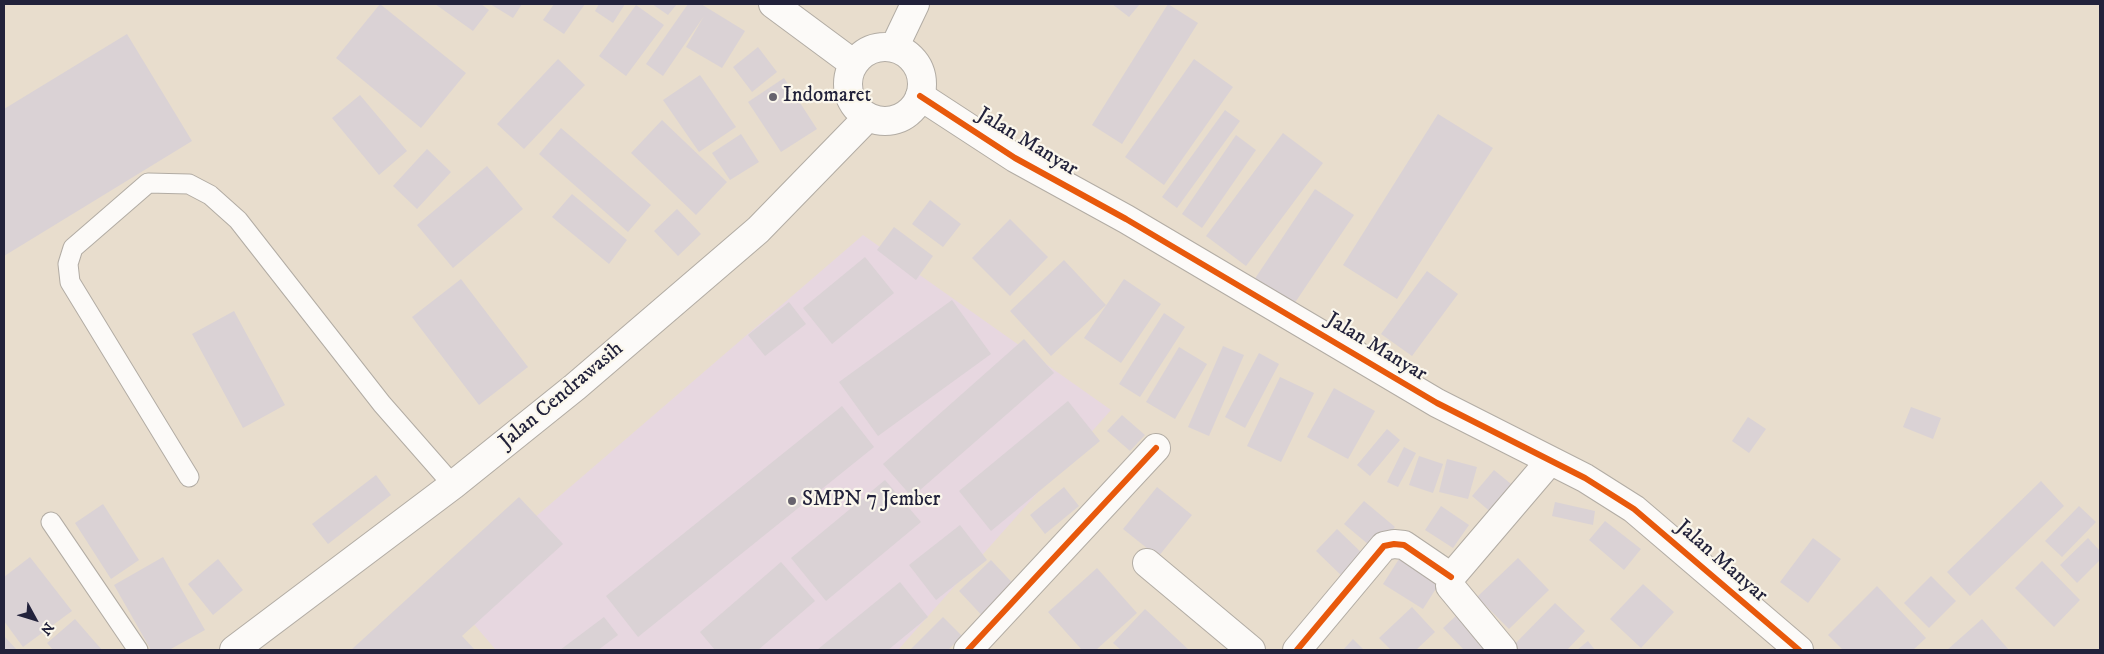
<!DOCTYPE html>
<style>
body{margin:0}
#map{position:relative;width:2104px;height:654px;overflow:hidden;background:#e8ddcd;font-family:"IM FELL DW Pica",serif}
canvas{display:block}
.frame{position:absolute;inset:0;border:5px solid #22223b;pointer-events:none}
.north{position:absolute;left:10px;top:594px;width:50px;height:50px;-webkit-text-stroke:4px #fbf7ec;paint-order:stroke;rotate:129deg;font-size:14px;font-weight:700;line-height:20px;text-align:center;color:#22223b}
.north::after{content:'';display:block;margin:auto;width:18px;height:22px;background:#22223b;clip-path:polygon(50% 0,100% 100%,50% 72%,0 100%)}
</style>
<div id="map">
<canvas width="2104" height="654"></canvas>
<div class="frame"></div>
<div class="north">N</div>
</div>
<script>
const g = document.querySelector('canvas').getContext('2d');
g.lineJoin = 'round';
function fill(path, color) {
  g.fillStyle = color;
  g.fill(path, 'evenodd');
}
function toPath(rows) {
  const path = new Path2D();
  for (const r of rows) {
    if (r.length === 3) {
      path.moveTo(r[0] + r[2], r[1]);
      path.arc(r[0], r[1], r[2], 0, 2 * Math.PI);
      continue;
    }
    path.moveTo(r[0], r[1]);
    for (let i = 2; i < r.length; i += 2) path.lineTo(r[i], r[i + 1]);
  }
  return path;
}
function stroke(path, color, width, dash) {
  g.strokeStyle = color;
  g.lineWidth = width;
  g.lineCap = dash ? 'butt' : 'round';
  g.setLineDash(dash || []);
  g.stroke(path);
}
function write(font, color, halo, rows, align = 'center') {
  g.font = font + ' "IM FELL DW Pica",serif';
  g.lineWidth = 4.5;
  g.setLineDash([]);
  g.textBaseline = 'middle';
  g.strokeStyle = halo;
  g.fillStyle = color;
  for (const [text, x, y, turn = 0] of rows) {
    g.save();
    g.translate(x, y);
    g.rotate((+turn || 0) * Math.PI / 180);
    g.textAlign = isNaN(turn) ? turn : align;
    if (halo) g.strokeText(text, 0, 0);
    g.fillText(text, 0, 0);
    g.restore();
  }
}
const built = toPath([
 [863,235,1111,410,898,650,496,650,447,593]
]);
const building = toPath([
 [380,4,466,73,421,128,336,58],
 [435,4,481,4,489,10,473,31],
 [490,4,522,4,513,18],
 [554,4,585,4,564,34,543,20],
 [599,4,625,4,613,23,595,11],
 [652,4,677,4,668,15],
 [688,4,701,4,745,31,722,68,686,47,704,16,663,76,646,64],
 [1112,4,1140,4,1129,17],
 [1168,4,1198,23,1122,144,1092,125],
 [636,5,664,25,626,76,599,56],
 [127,34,192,141,4,256,4,109],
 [758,47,777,72,752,92,733,67],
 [558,59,585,85,524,149,497,124],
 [1194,59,1233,87,1164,185,1125,157],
 [700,75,736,127,699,152,663,100],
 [784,78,817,129,781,152,748,102],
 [360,95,407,151,379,175,332,118],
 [1225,110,1240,121,1177,208,1162,197],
 [1438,114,1493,148,1397,299,1343,265],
 [662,120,727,182,696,215,631,153],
 [561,128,651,205,628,232,539,154],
 [1283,133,1323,163,1246,266,1206,236],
 [741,134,759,162,730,180,712,153],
 [1236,135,1256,150,1202,228,1182,214],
 [427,149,451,172,417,209,393,186],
 [487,166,523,209,453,268,417,225],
 [1315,189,1354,215,1292,307,1254,280],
 [572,194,627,240,609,264,552,217],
 [930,200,961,224,943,247,912,224],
 [677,209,701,234,678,256,654,231],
 [1010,219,1048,257,1010,296,972,258],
 [894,227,933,256,916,280,877,250],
 [865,257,894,293,832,344,803,308],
 [1064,260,1106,305,1051,356,1010,311],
 [1427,271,1458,294,1412,356,1381,334],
 [461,279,528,367,479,405,412,317],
 [1124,279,1161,304,1121,363,1084,338],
 [952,300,991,354,878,436,839,382],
 [789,302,806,324,765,356,748,335],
 [234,311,285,405,243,428,192,334],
 [1164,313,1185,327,1140,397,1119,384],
 [1024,339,1054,373,912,497,883,464],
 [1223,346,1244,355,1209,436,1188,427],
 [1179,347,1207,364,1175,419,1146,402],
 [1259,353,1279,364,1245,428,1225,417],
 [1280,377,1314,393,1281,462,1247,446],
 [1334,388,1375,411,1348,459,1307,437],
 [1068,401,1100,441,991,531,959,491],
 [842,406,874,447,638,637,606,596],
 [1911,407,1941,418,1933,439,1903,427],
 [1122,415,1145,435,1130,451,1107,431],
 [1748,417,1766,429,1749,453,1732,441],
 [1387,429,1400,440,1370,476,1357,465],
 [1404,447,1416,453,1398,487,1387,482],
 [1419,456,1443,464,1433,493,1409,485],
 [1447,459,1477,467,1468,499,1439,492],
 [1494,470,1516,488,1493,514,1472,496],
 [376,475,391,495,328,544,312,524],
 [885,480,921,522,826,601,791,558],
 [2041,481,2064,506,1970,596,1947,572],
 [1064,487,1079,506,1045,534,1030,515],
 [1157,487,1192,515,1158,557,1123,529],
 [519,497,563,544,462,636,475,650,351,650],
 [1364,501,1395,527,1375,550,1344,524],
 [1555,502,1595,511,1593,525,1552,516],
 [103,504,139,560,111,579,75,523],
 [1441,506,1469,525,1453,548,1425,530],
 [2079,506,2096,522,2062,557,2045,541],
 [1605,521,1641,549,1624,570,1589,540],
 [960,525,987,560,936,600,909,565],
 [1337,529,1366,557,1345,579,1316,551],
 [1813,538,1841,559,1808,603,1780,582],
 [2088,538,2100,551,2100,560,2077,583,2060,565],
 [30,557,72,611,23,647,4,621,4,577],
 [163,557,205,630,169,650,151,650,114,585],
 [1518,558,1549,590,1509,629,1477,597],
 [218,559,243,590,213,615,188,584],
 [1399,559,1439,584,1423,609,1383,584],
 [991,560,1020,591,988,622,959,591],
 [2042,561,2080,600,2054,627,2015,588],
 [781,562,815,601,758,650,715,650,700,632],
 [1097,568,1137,613,1096,650,1082,650,1048,612],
 [1931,576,1956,601,1929,628,1904,603],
 [900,582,928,617,888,650,817,650],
 [1643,584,1674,612,1641,648,1610,619],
 [1877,586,1926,638,1913,650,1843,650,1828,635],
 [1555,603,1585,631,1567,650,1512,650,1510,649],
 [1412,607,1435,632,1416,650,1391,650,1379,638],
 [1145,609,1189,650,1121,650,1113,643],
 [1459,613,1495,650,1464,650,1443,628],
 [604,617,618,635,598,650,560,650],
 [943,617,962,636,948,650,910,650],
 [75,619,102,650,53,650,47,643],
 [1982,619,2009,650,1947,650],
 [4,636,17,650,4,650],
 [1353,639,1364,650,1343,650],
 [1588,641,1595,650,1577,650]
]);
const service = toPath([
 [189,477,70,282,68,264,73,248,148,183,189,184,210,195,238,220,382,404,453,485],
 [51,522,138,650]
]);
const minor = toPath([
 [920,96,1015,158,1126,219,1437,403,1585,478,1634,509,1799,650],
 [1147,563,1251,650],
 [968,650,1156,448],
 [1297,650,1384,546,1394,544,1404,545,1451,577],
 [1503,650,1450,586,1451,577,1550,461]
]);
const secondary = toPath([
 [773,4,854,64],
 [885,84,37],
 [894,48,915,4],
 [234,650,453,485,575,387,758,230,868,117]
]);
const cycleway = toPath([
 [920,96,1015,158,1126,219,1437,403,1585,478,1634,509,1799,650],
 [968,650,1156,448],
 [1297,650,1384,546,1394,544,1404,545,1451,577]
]);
const markers = [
 [773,97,5,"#67636e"],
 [792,501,5,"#67636e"]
];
const poiNames = [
 ["Indomaret",783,97],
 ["SMPN 7 Jember",802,501]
];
const streetNames = [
 ["Jalan Manyar",1027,143,31],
 ["Jalan Manyar",1376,348,31],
 ["Jalan Cendrawasih",562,396,-40],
 ["Jalan Manyar",1721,562,41]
];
fill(built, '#e7d7e0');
fill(building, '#dad2d5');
stroke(service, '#b2aca4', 21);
stroke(minor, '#b2aca4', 30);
stroke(secondary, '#b2aca4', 30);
stroke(service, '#fcfaf8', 19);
stroke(minor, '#fcfaf8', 28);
stroke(secondary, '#fcfaf8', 28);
stroke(cycleway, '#e8590c', 6);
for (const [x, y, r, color] of markers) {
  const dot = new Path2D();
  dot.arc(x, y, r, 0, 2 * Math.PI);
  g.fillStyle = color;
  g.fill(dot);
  stroke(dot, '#fbf7ec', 2);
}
write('21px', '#22223b', '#fbf7ec', poiNames, 'left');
write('21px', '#22223b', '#fbf7ec', streetNames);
</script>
